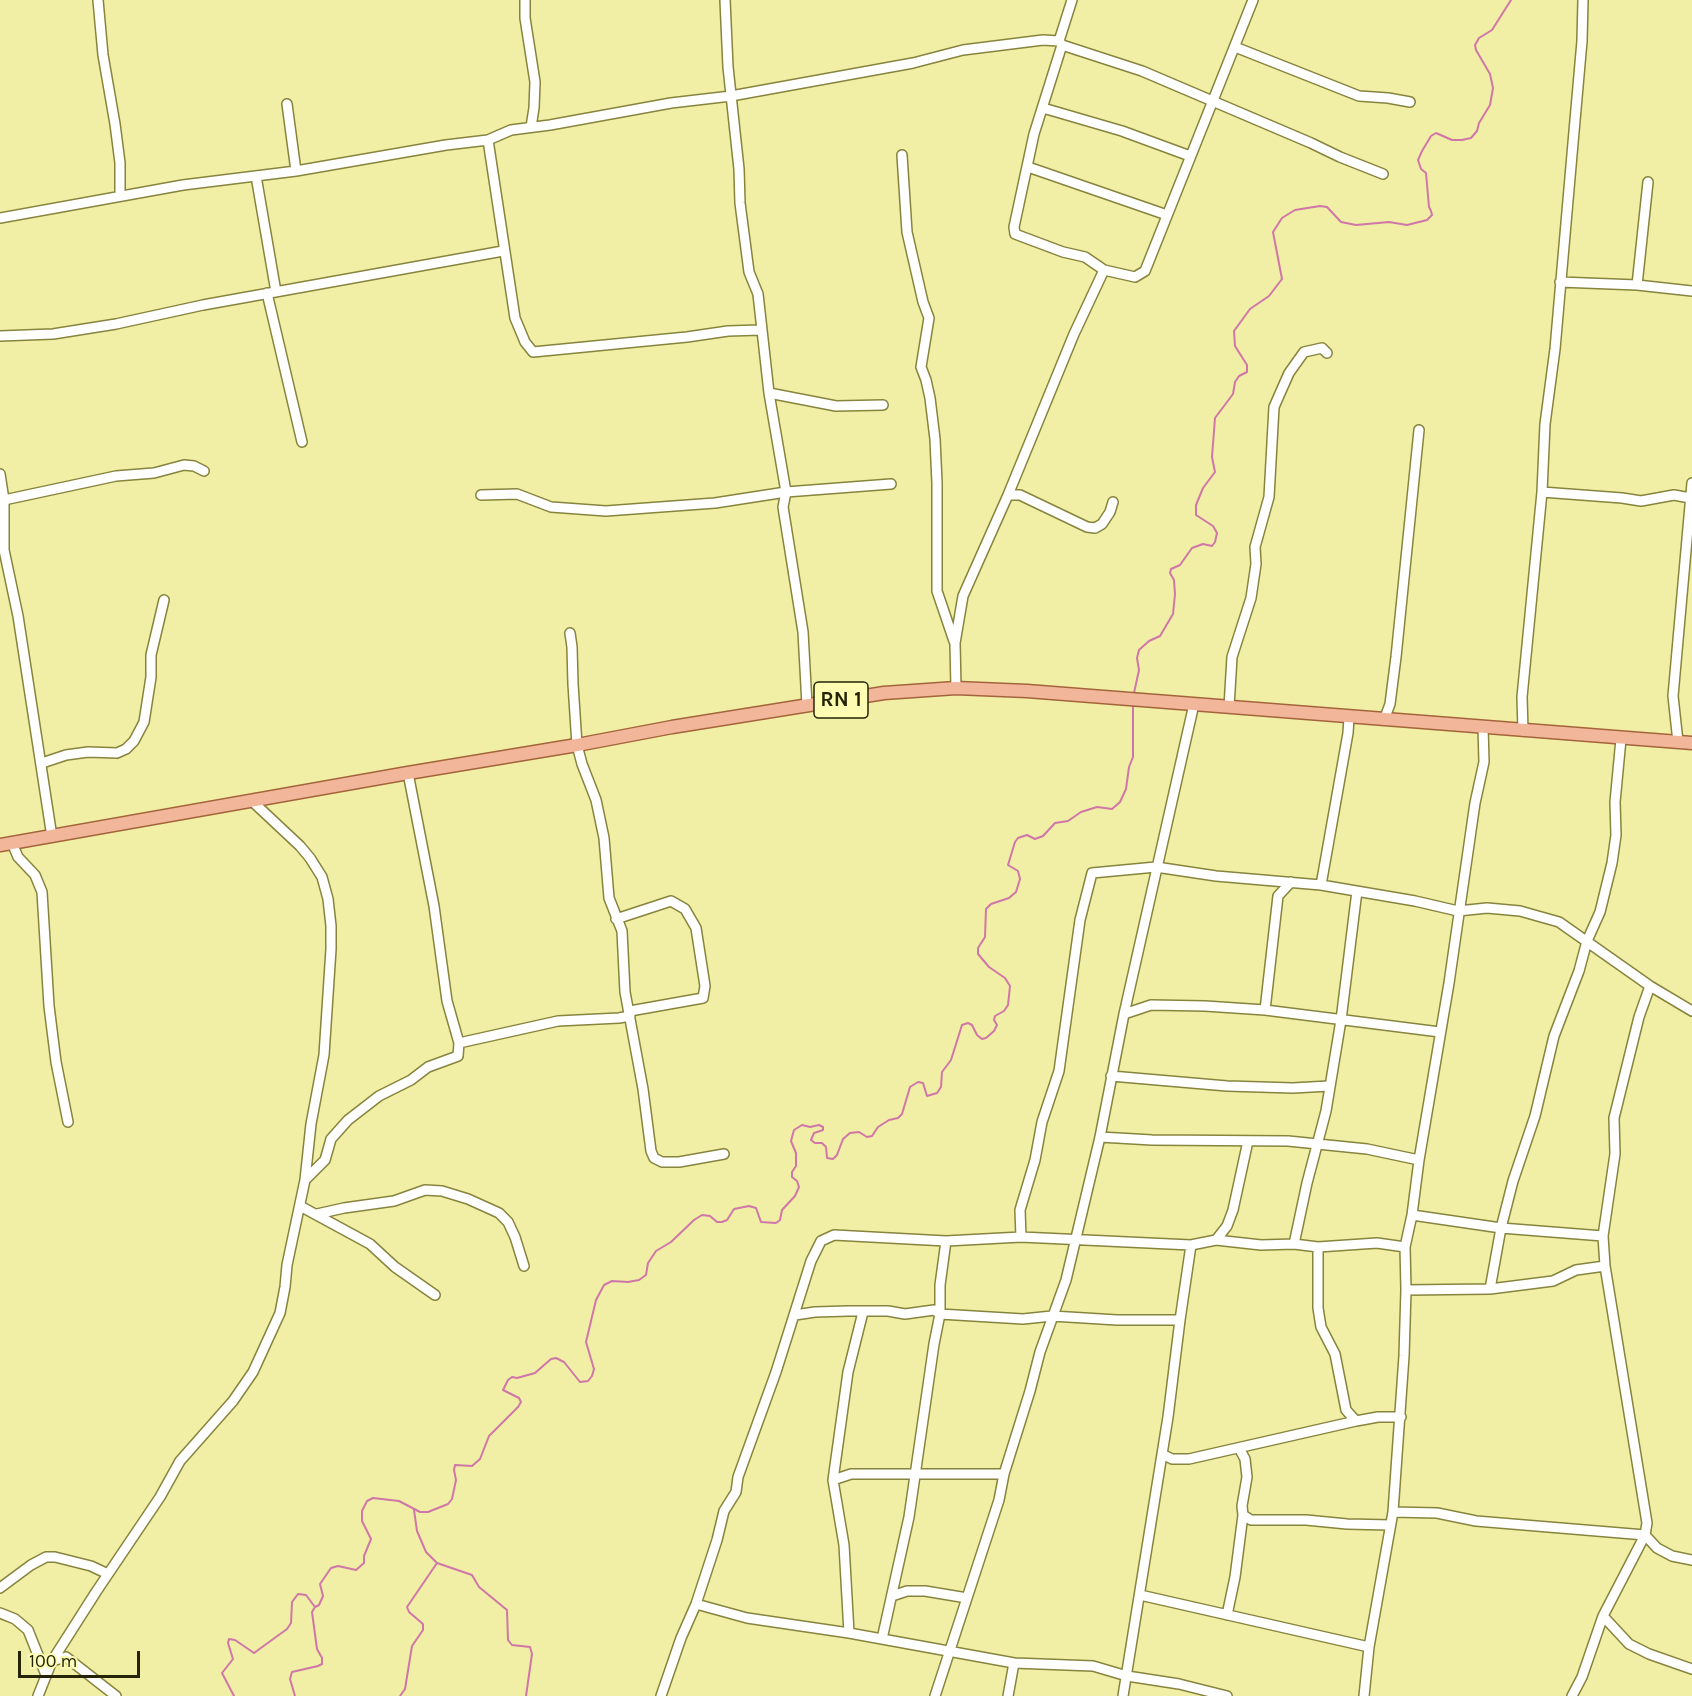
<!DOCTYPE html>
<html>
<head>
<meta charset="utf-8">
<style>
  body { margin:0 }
  #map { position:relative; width:1692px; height:1696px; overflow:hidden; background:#f1eea5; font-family:Karla,sans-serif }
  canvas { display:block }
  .scale { position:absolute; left:18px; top:1651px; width:122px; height:27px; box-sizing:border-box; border:3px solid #252406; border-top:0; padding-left:8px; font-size:18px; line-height:21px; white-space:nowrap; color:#252406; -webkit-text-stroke:4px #fefcb2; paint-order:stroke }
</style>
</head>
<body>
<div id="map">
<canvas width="1692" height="1696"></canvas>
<div class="scale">100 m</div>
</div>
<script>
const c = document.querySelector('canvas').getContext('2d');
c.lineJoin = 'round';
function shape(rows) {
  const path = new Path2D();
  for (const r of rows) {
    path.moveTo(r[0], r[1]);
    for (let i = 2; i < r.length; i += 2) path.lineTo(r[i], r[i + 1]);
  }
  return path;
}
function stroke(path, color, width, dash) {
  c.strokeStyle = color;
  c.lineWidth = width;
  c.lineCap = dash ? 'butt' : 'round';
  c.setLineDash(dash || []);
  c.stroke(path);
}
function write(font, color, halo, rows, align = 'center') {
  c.font = font + ' Karla,sans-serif';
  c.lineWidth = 4.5;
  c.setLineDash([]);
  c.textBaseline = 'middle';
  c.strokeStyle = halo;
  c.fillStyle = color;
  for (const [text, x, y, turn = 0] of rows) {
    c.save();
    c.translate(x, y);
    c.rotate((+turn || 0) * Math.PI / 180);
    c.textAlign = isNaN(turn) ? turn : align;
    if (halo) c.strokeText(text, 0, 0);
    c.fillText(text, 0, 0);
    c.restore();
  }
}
stroke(shape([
  [1134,693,1139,670,1137,658,1139,650,1149,641,1160,636,1173,614,1175,594,1174,580,1170,573,1171,569,1180,565,1192,548,1203,544,1212,546,1215,542,1217,533,1213,526,1196,515,1196,505,1203,488,1215,472,1212,457,1215,418,1233,394,1235,382,1239,376,1247,372,1247,365,1235,346,1234,331,1250,309,1269,296,1282,279,1273,232,1282,218,1295,210,1320,206,1327,207,1341,222,1356,225,1389,222,1407,225,1427,220,1432,215,1431,211,1429,207,1426,173,1421,169,1418,160,1422,151,1431,136,1436,133,1452,140,1462,140,1471,138,1477,131,1479,123,1490,105,1493,88,1490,74,1476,50,1475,45,1479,38,1492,30,1511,0],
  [414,1510,417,1531,426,1552,437,1563,472,1575,479,1587,507,1610,508,1640,512,1645,530,1647,532,1654,526,1696],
  [234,1696,222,1673,233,1659,228,1643,229,1639,235,1640,254,1653,287,1629,291,1623,292,1602,298,1594,306,1595,315,1607],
  [295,1696,290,1679,292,1672,318,1666,322,1664,322,1658,317,1649,312,1612,315,1607,319,1605,323,1596,320,1584,331,1568,338,1566,356,1570,364,1563,364,1556,371,1539,362,1521,362,1511,367,1501,373,1498,399,1501,420,1512,428,1512,448,1504,452,1499,456,1480,454,1470,455,1465,472,1466,480,1459,489,1436,518,1407,521,1402,519,1398,503,1390,508,1380,512,1377,517,1378,535,1373,551,1359,556,1358,564,1362,580,1382,588,1381,592,1376,594,1369,586,1342,596,1300,604,1285,612,1281,628,1282,639,1280,646,1275,648,1263,656,1251,671,1242,694,1220,702,1215,710,1216,717,1222,722,1222,727,1220,734,1209,749,1206,756,1208,761,1222,776,1223,780,1220,782,1210,795,1196,799,1187,797,1181,792,1177,792,1172,796,1166,796,1153,791,1141,794,1130,802,1125,810,1127,819,1125,823,1127,823,1130,814,1133,811,1140,815,1143,822,1143,826,1147,827,1158,833,1159,837,1155,843,1139,850,1133,859,1132,867,1137,872,1136,878,1127,889,1120,898,1118,902,1114,910,1087,918,1082,923,1083,927,1096,937,1093,941,1087,942,1072,951,1060,962,1025,968,1023,972,1025,977,1035,982,1039,986,1038,994,1031,997,1025,994,1020,995,1016,1004,1011,1008,1005,1010,986,1005,978,989,967,978,954,978,948,985,937,986,909,991,904,1009,898,1016,892,1020,879,1018,871,1008,865,1015,842,1018,838,1027,835,1035,839,1043,836,1055,823,1068,821,1081,812,1097,807,1112,809,1120,802,1126,789,1129,767,1133,757,1133,705],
  [400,1696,405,1689,412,1646,423,1630,423,1624,409,1612,407,1607,437,1563]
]), '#cf77a8', 2);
const minor = shape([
  [98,0,103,55,115,124,120,163,120,196],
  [525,0,525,18,535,82,534,108,531,127],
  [725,0,728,67,739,169,740,203,749,272,758,294,769,393,786,492,783,507,803,632,807,705],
  [1059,41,1072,0],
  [1062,45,1034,134,1014,227,1015,234,1063,252,1085,257,1104,270],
  [1235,47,1359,96,1388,98,1410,102],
  [287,104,296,171],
  [1043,108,1122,131,1190,156],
  [488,140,515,318,525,342,533,352,687,337,728,331,761,330],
  [902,155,907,232,923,302,929,318,921,367,926,380,930,398,935,439,937,483,937,591,954,641],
  [1028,167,1167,215],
  [256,176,276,292],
  [0,218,183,185,296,171,446,145,488,140,511,130,550,125,671,103,731,96,913,63,963,50,1043,40,1059,41,1062,45,1142,71,1311,143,1340,157,1383,174],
  [1560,282,1637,285,1692,291],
  [1637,285,1648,182],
  [267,293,302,442],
  [0,336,53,334,116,324,203,305,503,251],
  [769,393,836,406,883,405],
  [0,474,4,500,4,550,18,616,52,837],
  [1542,492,1622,498,1641,501,1674,495,1690,498],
  [481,495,517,494,551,507,606,511,715,503,786,492,891,484],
  [1008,495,1020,495,1087,527,1095,528,1102,524,1110,512,1113,502],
  [4,500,116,476,154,473,184,465,194,466,204,471],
  [570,633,572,647,573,684,577,745,582,764,596,800,604,838,609,898,622,931,625,992,643,1089,651,1151,654,1158,662,1162,679,1162,724,1154],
  [956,688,955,643,963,596,1008,495,1074,334,1104,270,1135,277,1145,271,1253,0],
  [1229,707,1232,657,1251,598,1256,564,1255,547,1269,497,1274,407,1289,373,1304,352,1322,348,1327,353],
  [1384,720,1390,704,1396,657,1419,430],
  [1523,731,1522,697,1542,492,1545,424,1555,349,1573,143,1582,41,1583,0],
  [1678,742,1673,696,1692,483],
  [42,763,66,755,88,752,117,753,126,749,134,741,144,722,151,677,151,655,164,600],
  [12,843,18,857,35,875,42,892,49,1006,56,1062,68,1122],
  [1321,885,1348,733,1349,718],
  [616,919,671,901,685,909,696,928,705,986,703,998,630,1011],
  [1265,1010,1278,896,1291,882],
  [1124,1014,1151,1005,1205,1006,1265,1010,1440,1032],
  [459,1043,558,1021,619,1018,630,1016],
  [1111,1076,1227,1086,1293,1088,1329,1086],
  [1100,1137,1152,1140,1288,1141,1367,1149,1419,1160],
  [305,1180,325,1160,331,1139,348,1120,379,1096,411,1080,428,1067,458,1056,459,1043,447,1001,434,906,408,773],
  [300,1206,370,1244,395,1267,435,1295],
  [317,1214,344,1208,394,1201,425,1190,442,1191,468,1199,499,1213,508,1222,515,1237,524,1266],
  [1412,1215,1501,1228,1603,1236],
  [1021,1237,1020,1210,1035,1160,1042,1122,1059,1071,1080,920,1092,873,1156,867,1216,876,1321,885,1415,901,1458,911,1487,908,1520,911,1559,922,1650,986,1692,1011],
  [1216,1240,1227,1226,1233,1210,1248,1141],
  [1294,1244,1307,1183,1326,1111,1341,1020,1357,891],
  [1318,1247,1318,1308,1321,1327,1335,1354,1346,1410,1356,1421],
  [1490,1289,1501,1228,1513,1181,1535,1116,1554,1036,1579,971,1587,941,1600,912,1612,863,1616,835,1615,802,1621,739],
  [1406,1290,1490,1289,1553,1281,1576,1270,1605,1266],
  [795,1315,815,1312,848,1311,888,1311,905,1314,934,1310,940,1314,1023,1319,1052,1316,1117,1320,1180,1320],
  [1239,1448,1245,1459,1247,1477,1242,1506,1243,1515,1251,1520,1306,1520,1347,1524,1390,1525],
  [1162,1454,1172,1459,1189,1459,1356,1421,1378,1417,1401,1417],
  [833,1480,851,1474,1004,1474],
  [1393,1512,1437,1513,1476,1521,1645,1535,1657,1548,1672,1556,1692,1560],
  [0,1588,31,1565,46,1557,55,1557,91,1566,108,1574],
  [1140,1595,1369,1647],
  [892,1596,907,1591,925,1591,967,1598],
  [696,1604,747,1618,849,1633,1014,1663,1093,1666,1127,1676,1179,1684,1227,1696],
  [0,1613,15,1619,28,1630,46,1675],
  [1227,1615,1235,1577,1243,1515],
  [1603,1616,1629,1644,1649,1654,1692,1669],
  [849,1633,844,1545,833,1480,848,1372,863,1312],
  [882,1639,909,1517,934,1344,940,1314,940,1285,946,1241],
  [52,1661,66,1657,116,1696],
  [38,1696,52,1661,96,1592,160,1497,180,1461,233,1401,253,1372,280,1313,285,1287,287,1265,305,1180,311,1124,324,1055,331,949,331,926,328,899,322,877,310,858,300,846,252,801],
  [661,1696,681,1638,696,1604,717,1540,724,1511,736,1492,738,1477,776,1372,811,1261,821,1241,834,1235,946,1241,1021,1237,1191,1245,1216,1240,1261,1245,1294,1244,1318,1247,1377,1243,1405,1247],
  [935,1696,999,1500,1004,1474,1030,1391,1040,1352,1066,1280,1100,1137,1124,1014,1194,704],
  [1008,1696,1014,1663],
  [1123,1696,1168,1417,1180,1320,1191,1245],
  [1364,1696,1369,1647,1393,1512,1404,1356,1406,1290,1405,1247,1412,1215,1419,1160,1449,983,1475,803,1484,762,1483,727],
  [1572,1696,1582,1677,1603,1616,1645,1535,1647,1523,1605,1266,1603,1236,1615,1154,1614,1118,1639,1017,1650,986]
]);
const major = shape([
  [0,845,408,773,577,745,672,727,884,693,956,688,1027,691,1692,743]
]);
stroke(minor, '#87843d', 12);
stroke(major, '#a4643b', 15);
stroke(minor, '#fff', 9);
stroke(major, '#f2b79a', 12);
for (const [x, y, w] of [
  [841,700,54]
]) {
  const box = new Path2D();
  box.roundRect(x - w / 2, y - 18, w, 36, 4.5);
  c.fillStyle = '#fefcb2';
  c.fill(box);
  stroke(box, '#252406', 1.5);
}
write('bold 21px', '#252406', null, [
  ["RN 1",841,700]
]);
</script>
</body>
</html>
